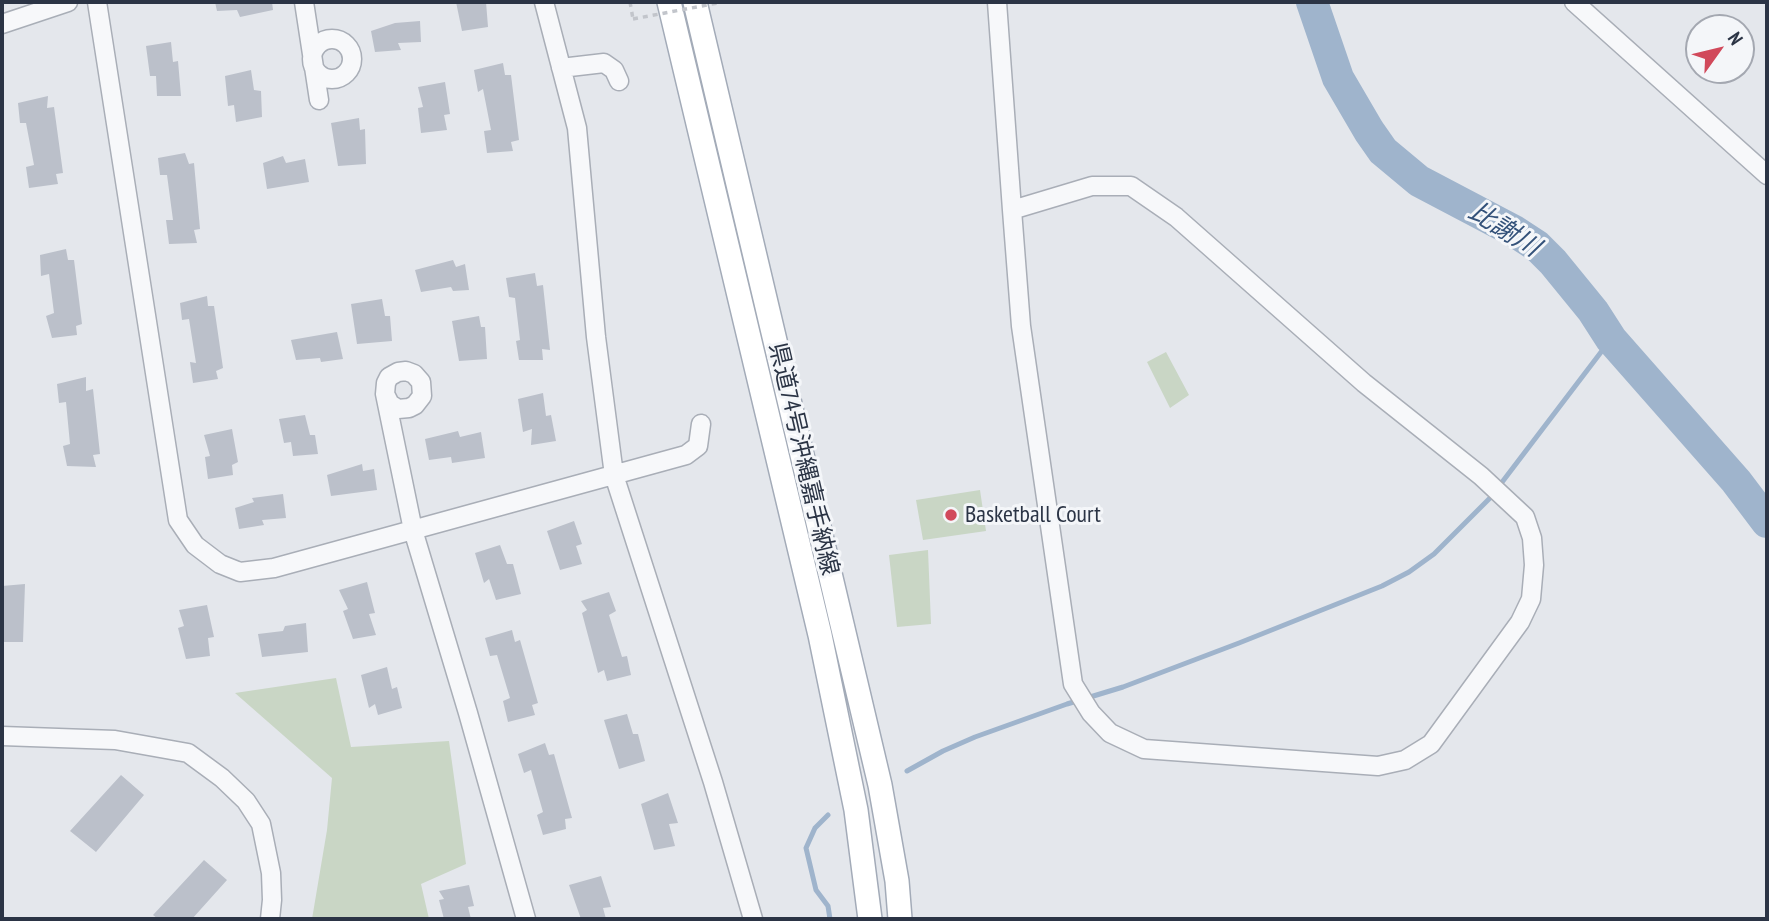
<!DOCTYPE html>
<html>
<head>
<meta charset="utf-8">
<style>
  body { margin:0 }
  #map { position:relative; width:1769px; height:921px; overflow:hidden; background:#e4e7ec; font-family:"PT Sans Narrow",sans-serif }
  canvas { display:block }
  .frame { position:absolute; inset:0; border:4px solid #2b3445; pointer-events:none }
  .north { position:absolute; left:1685px; top:14px; width:70px; height:70px; box-sizing:border-box; background:#f4f6f9; border:2px solid #a4a8b1; border-radius:50%; rotate:56deg; font-size:19px; font-weight:700; line-height:28px; text-align:center; color:#2b3445 }
  .north::after { content:''; display:block; margin:auto; width:24px; height:32px; background:#d1495b; clip-path:polygon(50% 0,100% 100%,50% 72%,0 100%) }
</style>
</head>
<body>
<div id="map">
<canvas width="1769" height="921"></canvas>
<div class="frame"></div>
<div class="north">N</div>
</div>
<script>
const c = document.querySelector('canvas').getContext('2d');
c.lineJoin = 'round';
function fill(path, color) {
  c.fillStyle = color;
  c.fill(path, 'evenodd');
}
function shape(rows) {
  const path = new Path2D();
  for (const r of rows) {
    if (r.length === 3) {
      path.moveTo(r[0] + r[2], r[1]);
      path.arc(r[0], r[1], r[2], 0, 2 * Math.PI);
      continue;
    }
    path.moveTo(r[0], r[1]);
    for (let i = 2; i < r.length; i += 2) path.lineTo(r[i], r[i + 1]);
  }
  return path;
}
function stroke(path, color, width, dash) {
  c.strokeStyle = color;
  c.lineWidth = width;
  c.lineCap = dash ? 'butt' : 'round';
  c.setLineDash(dash || []);
  c.stroke(path);
}
function write(font, color, halo, rows, align = 'center') {
  c.font = font + ' "PT Sans Narrow","Noto Sans JP",sans-serif';
  c.lineWidth = 6;
  c.setLineDash([]);
  c.textBaseline = 'middle';
  c.strokeStyle = halo;
  c.fillStyle = color;
  for (const [text, x, y, turn = 0] of rows) {
    c.save();
    c.translate(x, y);
    c.rotate((+turn || 0) * Math.PI / 180);
    c.textAlign = isNaN(turn) ? turn : align;
    if (halo) c.strokeText(text, 0, 0);
    c.fillText(text, 0, 0);
    c.restore();
  }
}
fill(shape([
  [1166,352,1189,395,1170,408,1147,362],
  [980,490,986,531,923,540,916,500],
  [928,550,931,624,897,627,889,555],
  [336,678,351,747,449,741,466,864,421,884,429,919,312,919,327,830,332,778,235,693]
]), '#c9d6c5');
stroke(shape([
  [907,771,943,751,975,737,1067,704,1123,687,1239,643,1382,586,1409,572,1434,554,1490,498,1611,339],
  [828,815,815,828,806,848,816,890,828,906,830,919]
]), '#9fb4cc', 5);
stroke(shape([
  [1312,2,1338,78,1369,131,1383,151,1419,181,1514,231,1537,246,1553,262,1593,311,1611,339,1736,481,1767,522]
]), '#9fb4cc', 32);
fill(shape([
  [215,2,272,2,273,10,240,17,237,10,217,11],
  [456,2,486,2,488,27,462,31],
  [420,21,421,42,398,43,401,50,375,52,371,31,395,23],
  [171,42,173,62,178,61,181,96,157,96,156,76,150,76,146,46],
  [503,63,505,75,511,75,519,140,511,142,513,151,487,153,484,131,491,130,483,89,478,92,474,70],
  [251,70,254,90,261,91,262,117,236,122,234,105,228,106,225,76],
  [445,82,450,114,444,115,447,130,421,133,418,108,423,107,418,87],
  [48,96,47,108,54,107,63,173,56,174,58,184,29,188,26,167,34,165,26,123,20,123,18,103],
  [359,118,360,130,365,129,366,164,338,166,331,123],
  [185,153,189,164,194,163,200,229,194,230,197,243,169,244,166,220,173,220,167,175,160,175,158,158],
  [283,156,286,163,305,159,309,182,267,189,263,163],
  [66,249,68,260,74,260,82,324,76,326,77,335,52,338,46,316,54,313,49,274,41,276,40,255],
  [453,260,456,267,465,264,469,290,453,291,451,287,421,292,415,270],
  [535,273,537,286,543,285,550,350,542,349,543,360,519,360,516,341,520,340,515,298,509,297,506,278],
  [207,296,208,306,214,306,223,368,216,371,218,379,193,383,190,362,196,363,189,319,182,320,180,303],
  [382,299,385,316,390,316,392,341,357,344,351,304],
  [479,316,481,327,485,327,487,359,459,361,452,321],
  [337,332,343,359,321,362,320,358,296,360,291,340],
  [86,377,86,391,93,389,100,454,93,455,96,467,67,466,63,446,70,444,66,402,59,403,57,384],
  [543,393,546,416,551,415,556,441,531,445,532,429,523,432,518,399],
  [305,415,310,435,315,435,318,454,293,456,291,442,284,443,279,419],
  [232,429,238,462,232,465,233,475,208,479,205,457,210,456,204,435],
  [458,431,460,437,481,432,485,458,452,463,451,457,429,460,425,439],
  [362,464,363,471,374,469,377,490,331,496,327,475],
  [283,494,286,518,262,520,264,525,239,529,235,508,254,502,252,498],
  [574,521,582,544,576,546,582,564,560,570,547,531],
  [500,545,507,564,513,564,521,594,496,600,489,579,484,583,475,553],
  [367,582,375,613,369,614,376,635,353,639,343,611,348,609,339,590],
  [25,584,23,642,2,642,2,586],
  [609,592,616,611,609,615,622,657,627,656,631,675,607,681,604,670,598,673,582,613,587,610,581,601],
  [207,605,214,637,208,638,210,656,186,659,178,628,184,626,179,610],
  [306,623,308,652,262,657,258,634,283,631,285,626],
  [512,630,515,642,520,640,538,703,532,705,535,715,508,722,503,701,510,698,497,655,490,656,485,638],
  [387,667,392,689,397,687,402,708,378,715,375,704,369,708,361,675],
  [627,714,633,734,638,734,645,761,619,769,604,720],
  [545,743,549,755,554,754,572,818,565,819,566,829,543,835,537,815,543,812,531,770,524,773,518,754],
  [121,775,144,795,96,852,70,831],
  [668,793,678,823,669,824,675,846,654,850,641,804],
  [204,860,227,880,192,919,158,919,153,915],
  [601,876,611,907,603,908,606,919,581,919,569,885],
  [469,885,474,906,468,907,471,919,444,919,439,900,444,899,439,891]
]), '#bbc0ca');
const minor = shape([
  [97,2,178,520,195,545,220,564,240,572,274,568,686,455,698,446,701,424],
  [304,2,319,100],
  [544,2,577,128,596,337,614,475,713,782,753,919],
  [997,2,1012,210,1021,326,1073,684,1091,713,1110,733,1144,749,1378,766,1405,760,1431,744,1520,622,1531,599,1534,565,1532,538,1525,517,1481,476,1364,383,1176,217,1131,186,1092,186,1012,210],
  [1574,2,1767,175],
  [2,24,68,2],
  [332,59,20],
  [561,68,604,63,614,70,619,81],
  [385,394,390,404,398,409,409,408,415,405,422,396,421,382,414,374,406,371,398,372,389,377,386,383,385,394,413,530,468,713,526,919],
  [2,736,115,740,188,753,222,778,246,801,261,824,271,873,272,900,270,919]
]);
const major = shape([
  [669,2,820,635,856,810,870,919],
  [695,2,880,785,897,881,900,919]
]);
stroke(minor, '#a9aeb7', 21);
stroke(major, '#a3abb8', 26);
stroke(shape([
  [630,2,633,19]
]), '#c2c5cb', 3.5, [5, 5]);
stroke(minor, '#f7f8fa', 18);
stroke(major, '#fff', 23);
stroke(shape([
  [633,19,723,2]
]), '#c2c5cb', 3.5, [5, 5]);
for (const [x, y, r, color] of [
  [951,515,7,"#d1495b"]
]) {
  const dot = new Path2D();
  dot.arc(x, y, r, 0, 2 * Math.PI);
  c.fillStyle = color;
  c.fill(dot);
  stroke(dot, '#f4f6f9', 2.5);
}
write('24px', '#2b3445', '#f4f6f9', [
  ["県道74号沖縄嘉手納線",803,459,77]
]);
write('24px', '#2b3445', '#f4f6f9', [
  ["Basketball Court",965,515]
], 'left');
write('italic 26px', '#34527a', '#f4f6f9', [
  ["比謝川",1504,230,32]
]);
</script>
</body>
</html>
